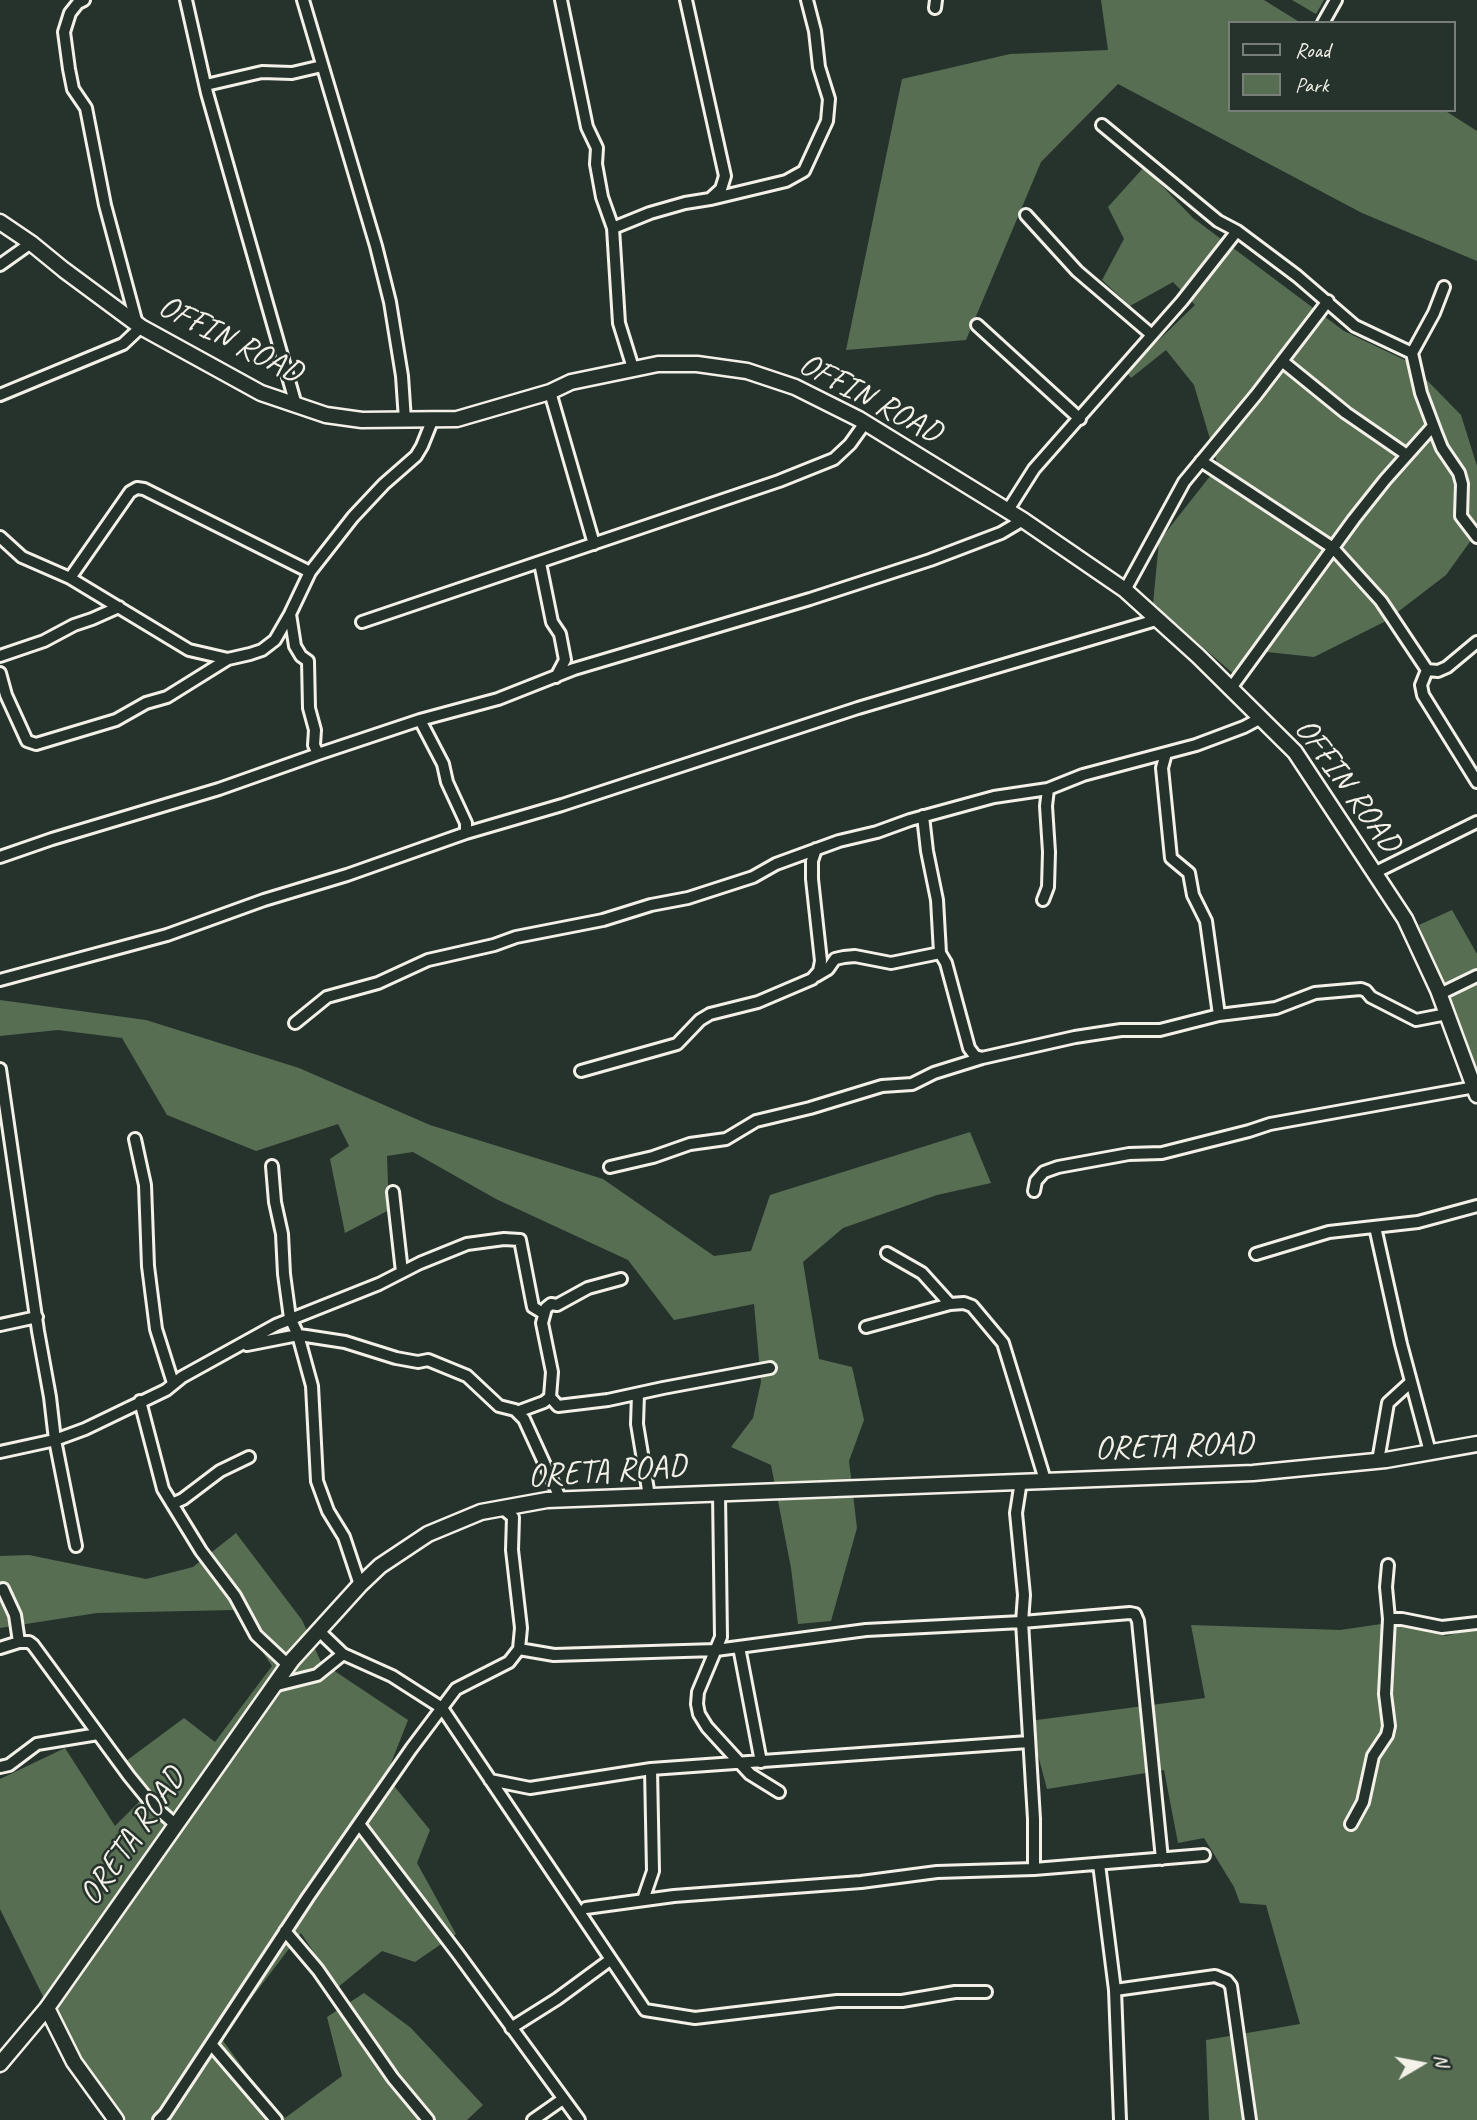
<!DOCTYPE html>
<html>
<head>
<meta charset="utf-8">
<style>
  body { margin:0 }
  #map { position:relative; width:1477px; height:2120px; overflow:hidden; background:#26332d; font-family:Caveat,sans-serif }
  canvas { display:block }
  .legend { position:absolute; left:1228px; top:21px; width:228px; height:91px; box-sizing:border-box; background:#26332d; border:2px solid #787f78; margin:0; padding:9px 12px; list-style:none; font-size:21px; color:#f4f1e8 }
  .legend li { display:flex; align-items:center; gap:14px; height:35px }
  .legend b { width:35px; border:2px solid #787f78 }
  .north { position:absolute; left:1386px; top:2029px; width:70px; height:70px; -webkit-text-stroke:5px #26332d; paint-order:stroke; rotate:80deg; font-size:19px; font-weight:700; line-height:28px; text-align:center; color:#f4f1e8 }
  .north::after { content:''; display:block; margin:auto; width:24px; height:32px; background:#f4f1e8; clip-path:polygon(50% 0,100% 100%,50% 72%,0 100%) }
</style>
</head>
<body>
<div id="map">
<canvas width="1477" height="2120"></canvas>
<ul class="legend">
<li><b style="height:9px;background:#26332d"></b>Road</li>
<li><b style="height:19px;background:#576e53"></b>Park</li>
</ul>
<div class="north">N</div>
</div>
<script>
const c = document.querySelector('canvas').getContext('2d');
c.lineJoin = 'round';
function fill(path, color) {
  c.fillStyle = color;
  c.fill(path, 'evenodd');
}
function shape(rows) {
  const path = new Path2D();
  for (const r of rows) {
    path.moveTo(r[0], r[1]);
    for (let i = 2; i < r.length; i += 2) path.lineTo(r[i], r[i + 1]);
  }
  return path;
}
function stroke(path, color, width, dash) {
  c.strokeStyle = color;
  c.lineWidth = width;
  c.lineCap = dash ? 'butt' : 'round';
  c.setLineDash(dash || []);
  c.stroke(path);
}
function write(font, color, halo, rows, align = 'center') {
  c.font = font + ' Caveat,sans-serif';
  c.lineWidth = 5;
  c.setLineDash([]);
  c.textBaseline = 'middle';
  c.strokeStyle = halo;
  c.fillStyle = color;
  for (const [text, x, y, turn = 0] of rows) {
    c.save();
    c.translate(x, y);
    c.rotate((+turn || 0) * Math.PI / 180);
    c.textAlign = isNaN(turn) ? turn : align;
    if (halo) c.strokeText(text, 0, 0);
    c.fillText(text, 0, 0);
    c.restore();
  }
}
fill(shape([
  [1101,0,1264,0,1301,23,1230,23,1230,110,1444,110,1477,131,1477,261,1362,213,1118,84,1041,162,966,340,846,350,902,79,1010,54,1108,50],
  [1292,0,1324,0,1316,14],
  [1144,167,1193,218,1344,331,1409,362,1461,415,1477,466,1477,532,1446,575,1386,621,1314,657,1267,652,1244,683,1153,604,1159,541,1218,466,1194,385,1166,350,1131,378,1128,374,1137,361,1195,305,1173,282,1130,306,1102,280,1124,239,1108,207],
  [1452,910,1477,954,1477,1076,1419,925],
  [0,1000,146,1020,299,1068,430,1125,603,1179,714,1256,751,1251,770,1195,970,1132,991,1183,937,1195,843,1228,803,1262,819,1359,852,1367,864,1420,849,1461,857,1528,831,1621,798,1624,791,1568,771,1465,731,1447,753,1418,761,1382,754,1304,674,1320,628,1260,496,1199,413,1152,387,1156,389,1210,345,1233,330,1159,349,1146,338,1124,256,1151,167,1115,122,1038,58,1030,0,1036],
  [236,1533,302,1620,321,1662,408,1720,386,1776,430,1830,417,1863,456,1934,415,1962,382,1951,337,1988,301,1933,221,2038,248,2075,285,2118,342,2076,327,2017,364,1993,411,2028,483,2105,467,2120,126,2120,65,2041,0,1909,0,1779,65,1748,115,1826,150,1791,126,1761,184,1718,215,1742,272,1666,234,1610,97,1613,0,1628,0,1556,29,1555,146,1579,193,1567],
  [1395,1622,1446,1636,1477,1628,1477,2120,1209,2120,1206,2040,1300,2024,1266,1905,1240,1903,1234,1887,1204,1838,1178,1843,1164,1770,1047,1789,1029,1721,1205,1698,1191,1625,1340,1630]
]), '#576e53');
const minor = shape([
  [84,0,78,3,70,13,64,32,69,69,73,89,86,108,105,205,137,324],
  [186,0,207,93,296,405],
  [303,0,376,246,390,302,402,376,405,420],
  [561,0,587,127,597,148,596,164,602,197,613,228,619,323,633,368],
  [935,8,936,0],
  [1323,23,1336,0],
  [206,85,262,72,292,73,322,66],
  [1102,125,1218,221,1237,231,1297,276,1355,326,1412,353],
  [711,199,786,181,804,171,827,121,829,99,819,67,815,31,807,0],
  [1026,215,1077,271,1152,335],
  [613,228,650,213,685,203,710,199,721,189,725,176,686,0],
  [0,265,31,243],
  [1444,287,1434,313,1412,353,1421,393,1436,433,1442,448,1459,473,1462,484,1461,516,1477,537],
  [977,325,1080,419],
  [1282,361,1346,413,1407,455],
  [550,392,594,544],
  [0,395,123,344,141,327],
  [1201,461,1333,548,1381,601,1427,670,1438,671,1447,667,1477,642],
  [1008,510,1034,469,1182,301,1237,231],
  [0,537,22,557,70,578,189,650,228,659,250,654,262,650,275,640,290,614,310,572,353,517,384,484,416,456,422,446,432,421],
  [540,563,552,622,560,634,565,660,556,677],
  [70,578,130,492,137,488,144,489,310,572],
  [1125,590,1184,482,1256,395,1328,301],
  [362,622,779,481,834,459,850,444,865,423],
  [0,656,44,641,74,625,92,619,119,607],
  [1427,670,1421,685,1423,695,1477,782],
  [0,673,6,695,27,741,36,744,116,720,146,703,167,697,228,659],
  [1231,688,1354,519,1385,480,1433,426],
  [420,720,498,699,574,669,810,599,930,560,1001,533,1023,520],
  [1166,753,1162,768,1171,858,1189,873,1193,895,1206,921,1219,1015],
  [318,754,420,720,443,764,447,782,466,823,466,833],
  [923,816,927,851,937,900,940,953,946,963,969,1048,975,1056,982,1058],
  [0,857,52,839,219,789,318,754,314,745,315,730,309,708,308,661,301,656,295,646,290,614],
  [1376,872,1477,822],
  [1043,900,1048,887,1049,852,1046,806,1048,789],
  [816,976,828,969,835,959,844,957,855,956,891,963,940,953],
  [0,980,167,935,264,900,347,875,466,833,562,805,858,708,1156,620],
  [1440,994,1477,976],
  [295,1023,327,997,378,983,428,960,494,945,516,937,603,920,651,905,688,898,753,877,776,864,839,841,877,832,910,820,994,797,1048,789,1083,775,1196,745,1244,727,1261,718],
  [0,1069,38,1331,50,1397,55,1440,76,1546],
  [581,1071,677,1044,700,1020,710,1014,758,1002,812,979,819,971,821,961,812,879,812,861,816,849],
  [135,1139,145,1185,148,1266,156,1329,173,1383],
  [272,1166,275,1202,282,1234,284,1274,290,1318,298,1335,312,1386,317,1481,328,1511,344,1537,360,1585],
  [610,1167,653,1157,690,1144,726,1139,756,1121,810,1108,882,1086,912,1084,934,1073,982,1058,1075,1037,1121,1030,1160,1030,1219,1015,1276,1008,1315,993,1361,989,1366,991,1371,997,1416,1020,1447,1014],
  [1034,1191,1036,1181,1044,1172,1058,1167,1129,1154,1162,1153,1249,1131,1270,1124,1475,1087],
  [393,1192,402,1272],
  [1375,1227,1401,1344,1430,1452],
  [887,1253,922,1273,950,1304],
  [1256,1254,1329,1232,1418,1222,1477,1206],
  [0,1325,37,1317],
  [866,1327,950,1304,964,1303,972,1306,1003,1343,1045,1480],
  [247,1345,298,1335,306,1336,345,1342,396,1358,418,1362,428,1360,467,1376,499,1406,515,1410,524,1419,561,1500],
  [638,1394,637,1424,649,1496],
  [550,1397,558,1406,608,1400,663,1388,770,1368],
  [140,1401,163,1489,201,1551,235,1596,256,1635,288,1665],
  [517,1412,544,1402,550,1397,552,1372,542,1323,546,1308,551,1304,557,1305,588,1288,621,1279],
  [0,1452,55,1440,85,1429,166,1390,182,1377,276,1325,379,1284,420,1263,467,1244,504,1239,520,1240,533,1307,543,1313],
  [1378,1461,1388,1403,1411,1382],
  [1021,1481,1016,1513,1024,1595,1022,1622,1034,1819,1034,1869],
  [719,1494,721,1637,698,1692,697,1704,699,1714,707,1727,750,1774,779,1792],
  [172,1504,183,1499,220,1471,249,1457],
  [3,1589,15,1615,19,1642],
  [1389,1619,1402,1619,1442,1627,1477,1623],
  [318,1630,343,1654,392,1676,442,1708,645,2010,695,2018,837,2001,902,2001,955,1992,986,1992],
  [739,1647,761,1762],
  [0,1648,19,1642,29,1642,33,1645,129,1776,151,1803,176,1825],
  [519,1649,554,1655,716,1650,866,1630,1022,1622,1130,1613,1135,1614,1138,1621,1162,1859],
  [273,1686,317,1675,343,1654],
  [0,1767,9,1765,37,1744,98,1734],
  [490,1780,530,1788,651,1769,1028,1742],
  [359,1824,458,1954,579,2120],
  [1351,1824,1363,1802,1373,1756,1387,1735,1389,1726,1385,1694,1389,1619,1386,1587,1388,1565],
  [1099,1864,1115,1990,1120,2120],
  [643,1900,653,1871,651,1769],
  [586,1908,674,1896,861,1882,937,1872,1034,1869,1204,1855],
  [285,1931,318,1970,393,2078,428,2120],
  [1115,1990,1215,1976,1227,1981,1231,1986,1250,2120],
  [511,2028,557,1999,610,1960],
  [211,2044,276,2120],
  [159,2120,165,2114,308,1897,411,1749,456,1689,509,1662,519,1649,521,1628,512,1550,513,1517,502,1508],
  [533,2120,563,2099]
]);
const tertiary = shape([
  [0,222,31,243,64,270,141,327,261,393,326,415,362,420,457,419,550,392,571,382,658,364,697,364,747,371,795,387,859,419,1023,520,1125,590,1198,656,1295,752,1405,919,1438,990,1477,1095],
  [47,2008,74,2062,116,2120],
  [0,2064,47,2008,292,1660,360,1585,380,1566,428,1534,481,1512,547,1500,1253,1473,1386,1460,1477,1444]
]);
stroke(minor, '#f4f1e8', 16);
stroke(tertiary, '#f4f1e8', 19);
stroke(minor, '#26332d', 10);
stroke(tertiary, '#26332d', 14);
write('33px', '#f4f1e8', '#26332d', [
  ["OFFIN ROAD",230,340,27],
  ["OFFIN ROAD",870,399,28],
  ["OFFIN ROAD",1347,786,54],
  ["ORETA ROAD",1174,1447,-2],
  ["ORETA ROAD",607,1472,-4],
  ["ORETA ROAD",133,1837,-55]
]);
</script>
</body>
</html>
